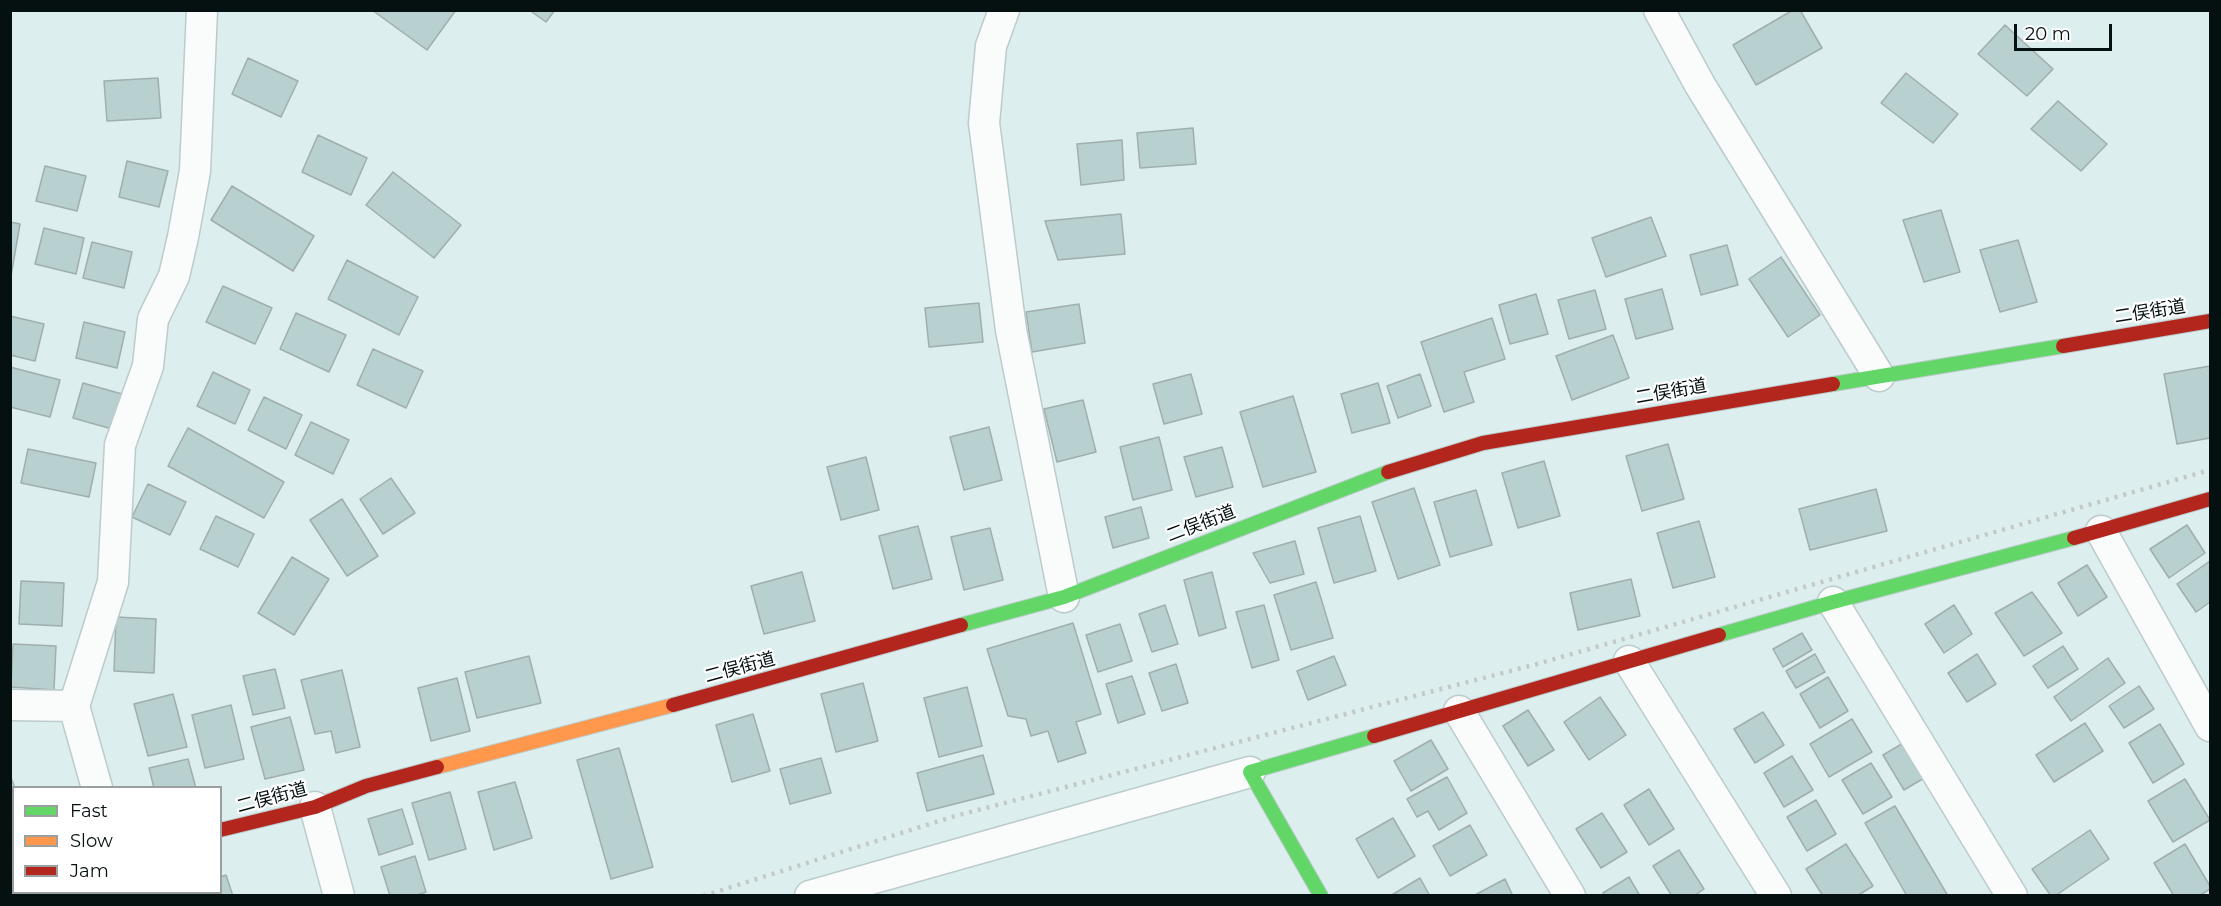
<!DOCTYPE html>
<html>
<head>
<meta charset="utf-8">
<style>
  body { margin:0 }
  #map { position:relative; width:2221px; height:906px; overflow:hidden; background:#dceeee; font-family:Montserrat,sans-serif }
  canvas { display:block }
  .frame { position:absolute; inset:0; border:12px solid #051010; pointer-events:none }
  .legend { position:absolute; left:12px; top:786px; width:210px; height:108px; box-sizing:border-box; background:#fff; border:2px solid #9b9f9f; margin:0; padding:8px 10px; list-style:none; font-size:18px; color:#051010 }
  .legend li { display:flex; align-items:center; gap:12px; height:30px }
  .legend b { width:30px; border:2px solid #9b9f9f }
  .scale { position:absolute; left:2014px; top:24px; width:98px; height:27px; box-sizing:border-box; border:3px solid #051010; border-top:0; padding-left:8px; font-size:18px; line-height:21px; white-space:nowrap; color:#051010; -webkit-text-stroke:4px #fff; paint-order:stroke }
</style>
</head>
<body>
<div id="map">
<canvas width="2221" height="906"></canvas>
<div class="frame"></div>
<ul class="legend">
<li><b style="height:8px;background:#63d668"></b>Fast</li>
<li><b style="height:8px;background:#ff974d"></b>Slow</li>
<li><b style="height:8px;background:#b3261e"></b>Jam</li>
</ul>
<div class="scale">20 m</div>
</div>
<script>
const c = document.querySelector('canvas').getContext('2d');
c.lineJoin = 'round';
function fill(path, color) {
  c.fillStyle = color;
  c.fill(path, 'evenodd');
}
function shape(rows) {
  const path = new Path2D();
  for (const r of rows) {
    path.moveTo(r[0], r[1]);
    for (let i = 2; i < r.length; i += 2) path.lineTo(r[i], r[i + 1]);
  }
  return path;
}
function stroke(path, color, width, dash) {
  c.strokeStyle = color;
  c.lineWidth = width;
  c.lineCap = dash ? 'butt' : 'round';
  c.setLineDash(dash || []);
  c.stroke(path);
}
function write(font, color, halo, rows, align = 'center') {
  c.font = font + ' Montserrat,"Noto Sans JP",sans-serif';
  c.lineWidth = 4.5;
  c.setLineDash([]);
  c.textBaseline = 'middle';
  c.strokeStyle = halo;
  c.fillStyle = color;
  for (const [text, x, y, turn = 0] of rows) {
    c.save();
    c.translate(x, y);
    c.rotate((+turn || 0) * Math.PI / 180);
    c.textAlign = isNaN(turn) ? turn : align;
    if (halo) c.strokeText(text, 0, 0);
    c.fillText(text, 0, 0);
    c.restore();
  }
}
const building = shape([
  [372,10,456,10,427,50,372,10],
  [529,10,555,10,546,22,529,10],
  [1793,10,1800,10,1822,48,1756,85,1733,45,1793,10],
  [2005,25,2053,69,2027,96,1978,54,2005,25],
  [248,58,298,81,281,117,232,94,248,58],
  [1906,73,1958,114,1933,143,1881,103,1906,73],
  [158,78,161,118,107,121,104,81,158,78],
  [2058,101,2107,144,2081,171,2031,129,2058,101],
  [1193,128,1196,164,1140,168,1137,133,1193,128],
  [318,135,367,158,351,195,302,172,318,135],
  [1122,140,1124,180,1081,185,1077,144,1122,140],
  [127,161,168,171,159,207,119,197,127,161],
  [45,166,86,176,77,211,36,201,45,166],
  [393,172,461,225,434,258,366,205,393,172],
  [232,186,314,236,293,271,211,220,232,186],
  [1941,210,1960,272,1924,282,1903,220,1941,210],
  [1121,214,1125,254,1058,260,1045,221,1121,214],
  [1651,217,1666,256,1606,277,1592,238,1651,217],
  [10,222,20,224,11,276,10,276,10,222],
  [44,228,84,238,76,274,35,264,44,228],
  [2018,240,2037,302,2000,312,1980,250,2018,240],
  [92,242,132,252,124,288,83,278,92,242],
  [1727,245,1738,285,1701,295,1690,255,1727,245],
  [1781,257,1820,315,1788,337,1749,279,1781,257],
  [347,260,418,297,399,335,328,299,347,260],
  [223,286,272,308,255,344,206,322,223,286],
  [1662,289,1673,329,1636,339,1625,299,1662,289],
  [1595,290,1606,329,1569,339,1558,300,1595,290],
  [1536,294,1548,334,1510,344,1499,305,1536,294],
  [979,303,983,342,929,347,925,308,979,303],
  [1079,304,1085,343,1032,352,1026,312,1079,304],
  [296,313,346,335,329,372,280,349,296,313],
  [10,316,44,324,35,361,10,355,10,316],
  [1492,318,1505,359,1464,372,1474,402,1444,412,1421,342,1492,318],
  [84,322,125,332,117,368,76,358,84,322],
  [1613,335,1629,378,1572,400,1556,356,1613,335],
  [373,349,423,371,406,408,357,385,373,349],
  [2210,366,2210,438,2177,444,2164,374,2210,366],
  [10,367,60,380,50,417,10,407,10,367],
  [213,372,250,390,235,424,197,406,213,372],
  [1191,374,1202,414,1164,424,1153,384,1191,374],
  [1420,374,1431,406,1398,418,1387,386,1420,374],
  [83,383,122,394,112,429,73,418,83,383],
  [1378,383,1390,423,1352,433,1341,394,1378,383],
  [1293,396,1316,472,1263,487,1240,412,1293,396],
  [264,397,302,415,286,449,248,430,264,397],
  [1083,400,1096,452,1057,462,1044,409,1083,400],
  [311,422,349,440,333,474,295,455,311,422],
  [989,427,1002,480,964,490,950,437,989,427],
  [188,428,284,482,264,518,168,466,188,428],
  [1159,437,1172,490,1133,500,1120,447,1159,437],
  [1668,444,1684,499,1642,511,1626,456,1668,444],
  [1222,447,1233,487,1196,497,1184,457,1222,447],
  [28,449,96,463,89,497,21,483,28,449],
  [866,457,879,510,841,520,827,467,866,457],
  [1544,461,1560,516,1518,528,1502,473,1544,461],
  [391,478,415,513,383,534,360,499,391,478],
  [148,484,186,502,170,535,132,517,148,484],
  [1414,488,1440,565,1398,579,1372,502,1414,488],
  [1876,489,1887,531,1810,550,1799,509,1876,489],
  [1476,490,1492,545,1450,557,1434,502,1476,490],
  [342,499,378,556,347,576,310,520,342,499],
  [1141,507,1149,538,1113,548,1105,517,1141,507],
  [216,516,254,534,238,567,200,549,216,516],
  [1360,516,1376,571,1334,583,1318,528,1360,516],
  [1699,521,1715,577,1673,588,1657,533,1699,521],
  [2187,525,2205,553,2169,578,2150,549,2187,525],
  [918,526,932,579,893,589,879,536,918,526],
  [990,528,1003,580,964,590,951,537,990,528],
  [1295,541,1304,574,1270,583,1253,553,1295,541],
  [292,557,329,579,294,635,258,613,292,557],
  [2210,561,2210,602,2196,612,2177,584,2210,561],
  [2087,565,2107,597,2078,616,2058,583,2087,565],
  [802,572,815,621,764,634,751,586,802,572],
  [1212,572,1226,628,1199,636,1184,580,1212,572],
  [1631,579,1640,616,1578,630,1570,593,1631,579],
  [21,581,64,583,62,626,19,624,21,581],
  [1316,582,1333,638,1291,650,1274,595,1316,582],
  [2032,592,2062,633,2024,656,1995,613,2032,592],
  [1165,605,1178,644,1152,652,1139,614,1165,605],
  [1264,605,1279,660,1252,668,1236,612,1264,605],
  [1954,605,1972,634,1944,653,1925,624,1954,605],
  [116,617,156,619,154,673,114,671,116,617],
  [1073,623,1101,714,1076,722,1086,753,1058,762,1048,731,1031,736,1026,719,1008,716,987,649,1073,623],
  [1120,624,1132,661,1098,672,1086,635,1120,624],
  [1802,633,1812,650,1783,667,1773,649,1802,633],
  [13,644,56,646,54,690,11,687,13,644],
  [2063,646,2078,669,2048,688,2033,666,2063,646],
  [1815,654,1825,672,1796,688,1786,671,1815,654],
  [1977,654,1996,684,1967,702,1948,673,1977,654],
  [529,656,541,703,477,718,465,672,529,656],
  [1334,656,1346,685,1308,700,1297,671,1334,656],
  [2108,658,2125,683,2071,721,2054,697,2108,658],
  [1176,664,1188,703,1162,711,1149,673,1176,664],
  [275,669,285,708,253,715,243,676,275,669],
  [342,670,360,747,336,753,331,731,315,734,301,680,342,670],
  [1132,676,1145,714,1118,723,1106,684,1132,676],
  [1828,677,1848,711,1820,728,1800,694,1828,677],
  [457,678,470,731,431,741,418,688,457,678],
  [863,683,878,741,836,752,821,694,863,683],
  [2139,686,2154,709,2124,728,2109,706,2139,686],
  [967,687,982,746,939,757,924,698,967,687],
  [173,694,187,747,148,756,134,704,173,694],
  [1600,697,1626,735,1589,760,1564,722,1600,697],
  [231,705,244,759,205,768,192,715,231,705],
  [1528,710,1554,750,1528,766,1503,726,1528,710],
  [1763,712,1784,745,1755,763,1734,729,1763,712],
  [753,714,770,771,732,782,716,725,753,714],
  [290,717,304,770,265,779,251,727,290,717],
  [1852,719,1872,752,1829,777,1810,744,1852,719],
  [2085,723,2103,751,2054,782,2036,755,2085,723],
  [2160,724,2184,764,2153,783,2129,743,2160,724],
  [1431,740,1448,769,1411,791,1394,761,1431,740],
  [1905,742,1926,777,1904,790,1883,755,1905,742],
  [619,748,653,867,611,879,577,760,619,748],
  [983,755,994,794,927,811,917,773,983,755],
  [1792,756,1813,790,1784,807,1764,773,1792,756],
  [821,758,831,793,790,804,780,769,821,758],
  [188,759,196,788,154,788,149,768,188,759],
  [1871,763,1892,797,1863,814,1842,780,1871,763],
  [10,775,15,788,14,852,10,853,10,775],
  [1447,777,1467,813,1439,830,1428,811,1417,817,1407,799,1447,777],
  [2185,779,2210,820,2173,842,2148,801,2185,779],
  [515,782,532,838,494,850,478,792,515,782],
  [1649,789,1674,829,1649,845,1624,805,1649,789],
  [450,792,466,849,429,860,412,803,450,792],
  [1816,800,1836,834,1807,851,1787,817,1816,800],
  [1895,806,1948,896,1907,896,1865,823,1895,806],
  [402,809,413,844,379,855,368,819,402,809],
  [1602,813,1627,852,1601,868,1576,829,1602,813],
  [1393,818,1415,856,1378,878,1356,839,1393,818],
  [1470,825,1487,855,1450,876,1433,846,1470,825],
  [2090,830,2109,859,2055,896,2051,896,2032,869,2090,830],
  [1846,844,1873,886,1857,896,1823,896,1806,869,1846,844],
  [2185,844,2210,886,2210,889,2199,896,2174,896,2154,863,2185,844],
  [1679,850,1704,889,1694,896,1672,896,1653,866,1679,850],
  [415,856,426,892,414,896,390,896,381,867,415,856],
  [226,875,233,896,183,896,182,892,220,892,220,877,226,875],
  [1629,877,1640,896,1605,896,1603,893,1629,877],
  [1420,878,1430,896,1390,896,1420,878],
  [1505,879,1513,896,1473,896,1505,879],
  [70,892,108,892,109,896,61,896,70,892]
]);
fill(building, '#b8d0d0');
stroke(building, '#a0aeae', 1.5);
const street = shape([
  [1004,10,991,46,984,123,1011,330,1064,597],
  [1659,10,1700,85,1879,376],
  [2101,531,2210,726],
  [1833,602,2012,896],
  [1629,661,1776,896],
  [10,705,74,706],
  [1459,711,1570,896],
  [97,788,74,706,113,582,120,445,148,366,153,319,174,276,183,237,195,171,202,10],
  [315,807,339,896],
  [130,892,131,896],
  [810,896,1250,772]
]);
const fast = shape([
  [1833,384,2063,346],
  [961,625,1064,597,1388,472],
  [1719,635,1833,602,2074,538],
  [1321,896,1250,772,1374,736]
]);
const slow = shape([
  [437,767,673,705],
  [10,890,14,889]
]);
const jam = shape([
  [2063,346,2210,321],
  [1388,472,1483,443,1833,384],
  [2074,538,2210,499],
  [673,705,961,625],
  [1374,736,1719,635],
  [220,830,315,807,366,786,437,767]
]);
stroke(street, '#bccbcb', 33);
stroke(fast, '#bccbcb', 16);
stroke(slow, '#bccbcb', 16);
stroke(jam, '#bccbcb', 16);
stroke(street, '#fafcfc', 30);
stroke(fast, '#63d668', 14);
stroke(slow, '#ff974d', 14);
stroke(jam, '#b3261e', 14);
stroke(shape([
  [703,896,955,816,1537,664,2210,470]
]), '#c3c8c8', 4.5, [3, 6]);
write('18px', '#051010', '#fff', [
  ["二俣街道",2150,312,-9],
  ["二俣街道",1671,392,-10],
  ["二俣街道",1201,524,-21],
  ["二俣街道",740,668,-15],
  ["二俣街道",272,798,-15]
]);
</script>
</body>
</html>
